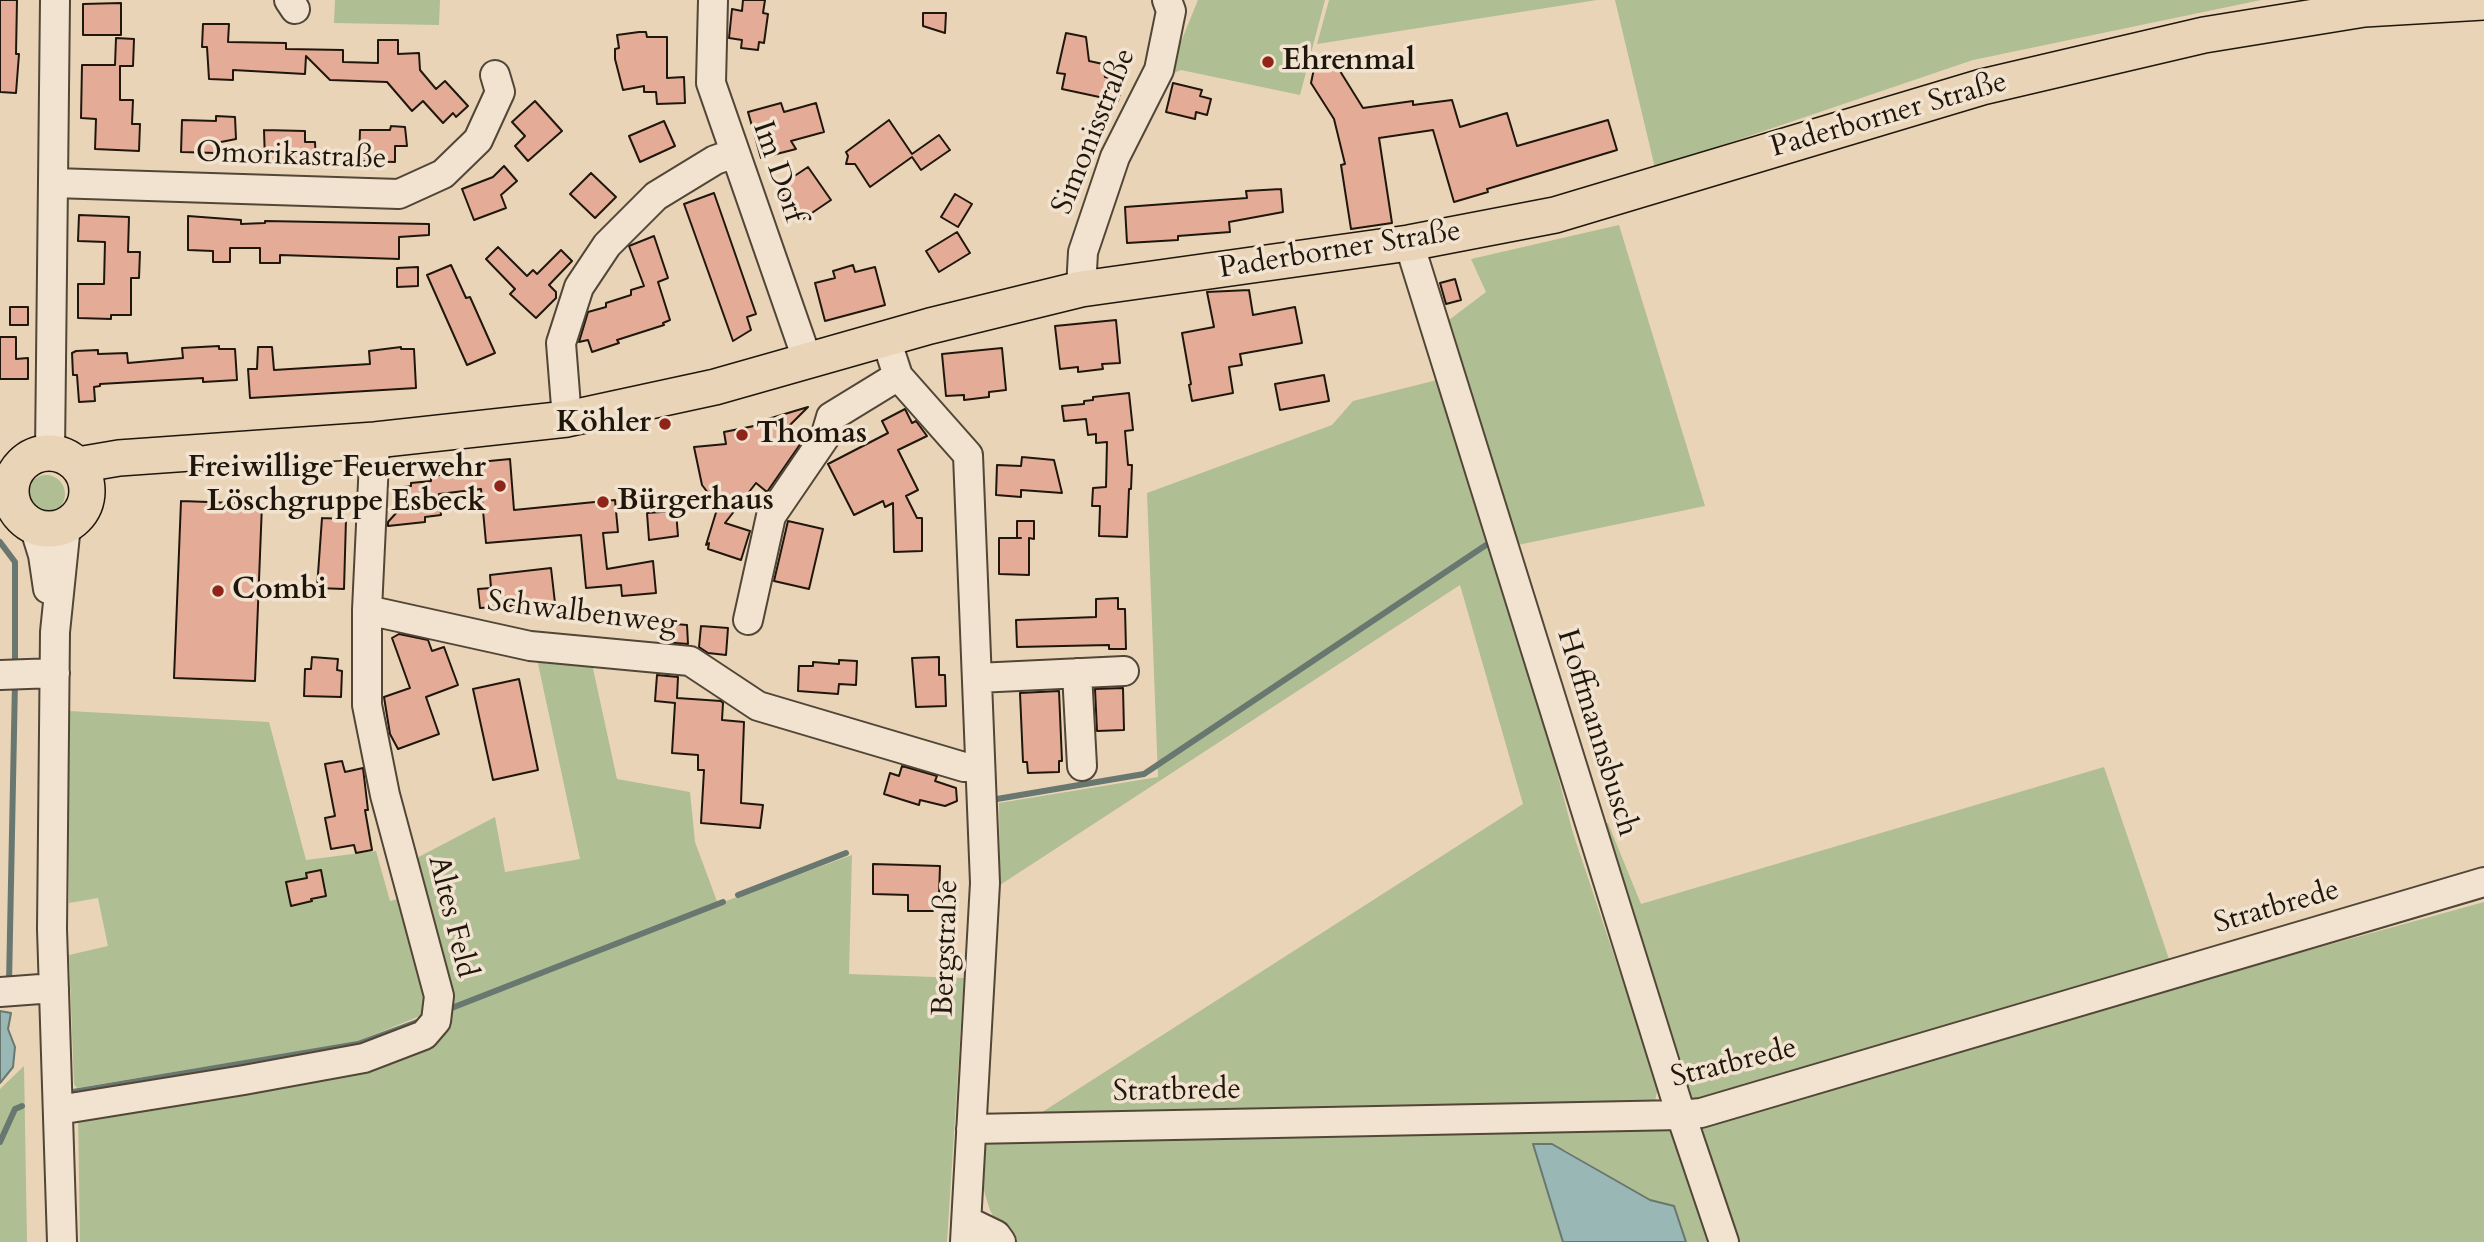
<!DOCTYPE html>
<html>
<head>
<meta charset="utf-8">
<style>
  body { margin:0 }
  canvas { display:block; background:#e9d4b7 }
</style>
</head>
<body>
<canvas width="2484" height="1242"></canvas>
<script>
const c = document.querySelector('canvas').getContext('2d');
c.lineJoin = 'round';
function fill(path, color) {
  c.fillStyle = color;
  c.fill(path, 'evenodd');
}
function shape(rows) {
  const path = new Path2D();
  for (const r of rows) {
    if (r.length === 3) {
      path.moveTo(r[0] + r[2], r[1]);
      path.arc(r[0], r[1], r[2], 0, 2 * Math.PI);
      continue;
    }
    path.moveTo(r[0], r[1]);
    for (let i = 2; i < r.length; i += 2) path.lineTo(r[i], r[i + 1]);
  }
  return path;
}
function stroke(path, color, width, dash) {
  c.strokeStyle = color;
  c.lineWidth = width;
  c.lineCap = dash ? 'butt' : 'round';
  c.setLineDash(dash || []);
  c.stroke(path);
}
function write(font, color, halo, rows, align = 'center') {
  c.font = font + ' Cardo,serif';
  c.lineWidth = 7;
  c.setLineDash([]);
  c.textBaseline = 'middle';
  c.strokeStyle = halo;
  c.fillStyle = color;
  for (const [text, x, y, turn = 0] of rows) {
    c.save();
    c.translate(x, y);
    c.rotate((+turn || 0) * Math.PI / 180);
    c.textAlign = isNaN(turn) ? turn : align;
    if (halo) c.strokeText(text, 0, 0);
    c.fillText(text, 0, 0);
    c.restore();
  }
}
fill(shape([
  [335,0,440,0,439,25,334,23],
  [1198,0,1325,0,1300,95,1181,70,1167,76],
  [1329,0,1597,0,1317,44],
  [1615,0,2261,0,1973,60,1655,168],
  [1619,225,1705,506,1513,546,1449,320,1486,292,1471,259],
  [1445,378,1504,572,1573,833,1658,1087,1655,1101,1643,1106,1033,1118,1523,804,1460,585,1000,885,999,803,1158,777,1147,493,1332,425,1353,401],
  [46,494,19],
  [537,659,592,664,617,779,690,792,695,842,718,904,852,855,849,974,964,978,947,1242,80,1242,78,1112,247,1084,446,1019,411,861,495,817,505,872,580,859],
  [69,711,269,722,306,860,376,851,390,901,408,896,431,1005,420,1016,356,1042,77,1088,74,1084,69,955,108,946,98,898,69,903],
  [2104,767,2171,965,1691,1103,1596,825,1608,823,1641,904],
  [2484,902,2484,1242,1731,1242,1697,1119],
  [24,1066,27,1242,0,1242,0,1089],
  [1676,1122,1716,1242,1686,1242,1674,1206,1650,1200,1565,1150,1533,1144,1563,1242,1006,1242,990,1210,979,1175,982,1141]
]), '#b0be93');
const water = shape([
  [0,1011,11,1013,8,1029,15,1047,13,1067,0,1083,0,1011],
  [1533,1144,1552,1144,1650,1200,1674,1206,1686,1242,1563,1242,1533,1144]
]);
fill(water, '#99b7b5');
stroke(water, '#697771', 2);
stroke(shape([
  [0,542,15,562,15,668],
  [991,800,1144,774,1489,543],
  [738,895,846,853],
  [9,983,15,682],
  [449,1009,723,902],
  [67,1093,358,1044,420,1021],
  [0,1142,15,1109,22,1106]
]), '#697771', 6);
const building = shape([
  [0,0,17,0,16,54,19,54,16,93,0,92,0,0],
  [743,0,765,0,763,13,768,14,764,43,759,42,758,50,741,48,742,40,729,38,732,9,742,11,743,0],
  [121,3,121,35,83,35,83,4,121,3],
  [923,13,946,13,945,33,923,26,923,13],
  [203,24,229,24,228,42,286,43,286,49,343,50,343,62,378,63,378,40,398,40,398,54,419,53,420,70,436,89,445,81,468,106,456,117,453,113,443,123,423,101,412,111,387,82,330,80,306,56,305,74,233,70,233,80,209,79,207,47,202,47,203,24],
  [639,32,646,32,647,37,667,37,667,78,684,77,685,103,657,104,656,92,644,92,644,86,623,90,615,59,615,49,619,48,617,35,639,32],
  [1066,33,1086,37,1089,61,1103,64,1105,77,1123,81,1118,101,1062,89,1065,74,1057,73,1066,33],
  [116,38,134,39,133,66,120,66,120,100,133,100,132,124,140,124,139,151,95,149,96,119,81,118,82,65,115,65,116,38],
  [1330,55,1363,108,1413,101,1413,105,1452,100,1460,127,1507,113,1517,146,1608,120,1617,150,1487,189,1488,192,1454,202,1433,130,1379,138,1392,223,1351,229,1341,165,1345,164,1334,119,1311,83,1315,64,1330,55],
  [1173,83,1202,90,1200,96,1211,99,1207,115,1196,112,1195,119,1166,112,1173,83],
  [535,101,562,131,528,161,515,146,525,136,512,122,535,101],
  [781,103,784,112,816,103,824,132,791,141,796,149,761,158,748,112,781,103],
  [216,116,235,117,236,139,216,143,216,153,181,152,182,120,216,121,216,116],
  [889,120,912,154,939,135,950,150,921,170,912,157,870,187,855,164,846,164,848,156,846,152,889,120],
  [664,121,675,146,640,162,629,136,664,121],
  [391,126,405,127,407,146,395,146,395,162,359,161,360,130,390,130,391,126],
  [264,130,305,131,305,142,315,142,316,162,265,161,264,130],
  [504,166,517,181,501,195,506,208,474,220,462,189,493,177,504,166],
  [808,167,831,200,800,221,778,187,808,167],
  [591,173,616,197,595,218,570,194,591,173],
  [1281,189,1283,212,1229,222,1230,232,1178,236,1178,240,1127,243,1125,207,1247,198,1246,191,1281,189],
  [714,193,756,314,747,317,751,330,733,341,684,204,714,193],
  [955,194,972,204,958,227,941,217,955,194],
  [79,215,129,217,128,252,140,252,139,278,131,278,131,315,111,315,111,319,78,318,78,284,104,284,105,242,78,241,79,215],
  [188,216,241,220,241,224,265,223,265,221,429,224,429,235,399,237,399,259,280,255,280,263,260,263,260,248,230,248,230,262,213,262,213,251,188,250,188,216],
  [957,232,970,253,939,272,926,251,957,232],
  [654,236,668,278,658,282,670,320,663,323,664,325,617,340,619,343,592,352,588,340,579,342,588,312,606,307,606,303,631,295,631,290,644,286,629,246,654,236],
  [498,247,527,276,533,270,537,274,561,250,572,261,549,285,556,292,556,298,536,318,510,294,515,289,486,259,498,247],
  [451,265,466,298,470,297,495,353,467,365,427,275,451,265],
  [853,265,855,272,875,267,885,305,825,321,815,283,835,278,833,271,853,265],
  [418,267,418,286,397,287,397,268,418,267],
  [1455,279,1461,300,1446,304,1440,283,1455,279],
  [1249,290,1253,315,1295,307,1302,343,1240,354,1242,365,1229,367,1233,393,1192,401,1189,385,1191,384,1182,333,1214,327,1207,292,1249,290],
  [10,307,28,307,28,325,10,325,10,307],
  [1116,320,1120,363,1102,364,1103,369,1078,372,1078,367,1060,369,1055,326,1116,320],
  [0,337,16,337,16,359,28,358,28,379,0,379,0,337],
  [219,346,219,349,235,349,237,380,203,382,203,378,100,384,100,386,94,387,95,401,79,402,77,375,73,375,72,353,76,351,98,350,98,354,127,353,128,363,183,358,182,348,219,346],
  [258,347,272,347,274,370,370,364,369,351,401,347,401,349,414,349,416,388,250,398,248,369,257,369,258,347],
  [1002,348,1006,390,989,392,989,397,964,400,964,395,946,396,942,354,1002,348],
  [1324,375,1329,401,1280,410,1275,384,1324,375],
  [1129,393,1133,430,1125,431,1128,465,1132,465,1131,489,1129,489,1127,537,1099,536,1100,506,1092,506,1093,488,1106,487,1107,442,1096,443,1096,434,1088,435,1086,419,1064,421,1062,406,1084,404,1084,401,1093,400,1093,397,1129,393],
  [808,407,785,430,801,443,767,492,756,483,725,523,750,531,741,560,708,549,709,543,706,545,718,506,702,485,694,447,726,444,724,432,759,425,758,422,808,407],
  [905,409,912,423,916,421,927,436,898,450,918,490,906,496,917,518,922,518,922,551,894,552,893,503,885,507,883,501,854,515,828,464,888,433,882,421,905,409],
  [1022,457,1054,460,1062,493,1021,490,1021,497,996,495,997,465,1021,466,1022,457],
  [510,459,514,510,615,500,618,532,603,533,607,569,653,561,656,593,622,596,621,585,586,588,581,535,486,543,481,489,439,494,441,515,425,517,425,522,388,526,388,522,397,512,394,488,411,486,411,483,431,481,431,476,479,471,479,462,510,459],
  [181,501,262,504,255,681,174,678,181,501],
  [676,511,678,536,649,540,647,513,676,511],
  [322,518,346,519,344,589,317,588,322,518],
  [788,521,823,529,809,589,774,581,788,521],
  [1017,521,1034,521,1034,539,1029,538,1029,575,999,574,999,538,1021,538,1017,538,1017,521],
  [551,568,555,603,480,608,478,589,491,588,490,575,551,568],
  [1118,598,1118,609,1125,609,1126,649,1109,649,1109,645,1017,647,1016,620,1096,617,1096,599,1118,598],
  [663,623,687,625,688,644,662,642,663,623],
  [701,626,728,628,726,655,708,653,699,647,701,626],
  [399,634,428,640,432,651,444,647,458,685,426,697,439,734,398,749,390,734,384,697,410,688,392,638,399,634],
  [312,657,338,659,337,670,342,671,341,697,304,696,305,669,311,669,312,657],
  [939,657,939,675,945,675,946,706,916,707,912,658,939,657],
  [839,660,857,661,856,685,839,684,838,694,798,691,799,666,813,666,813,662,839,664,839,660],
  [657,675,678,677,677,698,721,701,723,703,722,720,744,722,741,803,763,805,760,828,701,823,704,770,698,770,698,755,672,753,675,703,655,701,657,675],
  [519,679,538,770,493,780,473,689,519,679],
  [1123,688,1124,730,1097,731,1095,689,1123,688],
  [1059,691,1062,761,1059,761,1059,772,1028,773,1027,762,1023,762,1020,693,1059,691],
  [342,761,345,772,363,768,368,810,365,810,372,850,356,853,354,845,331,849,325,818,335,816,325,764,342,761],
  [902,766,937,776,935,781,956,788,957,801,945,806,920,800,919,805,884,794,890,773,899,776,902,766],
  [873,864,940,866,939,896,934,896,933,911,908,911,908,895,873,894,873,864],
  [321,870,326,896,311,899,312,901,291,906,286,882,307,878,306,873,321,870]
]);
fill(building, '#e4ab97');
stroke(building, '#20170c', 2);
const minor = shape([
  [289,0,295,9],
  [713,0,711,83,808,362],
  [54,183,399,194,443,174,478,140,500,92,495,75],
  [1409,243,1681,1115,1724,1242],
  [1081,289,1083,252,1115,157,1159,70,1171,11,1167,0],
  [886,339,898,376,968,455,985,883,965,1242],
  [567,419,561,343,579,287,607,245,656,196,715,160,735,153],
  [50,452,55,0],
  [34,526,43,555,48,589],
  [367,610,530,646,690,661,758,706,964,767,979,767],
  [748,620,771,516,825,437,831,417,898,376],
  [1077,673,1082,766],
  [0,675,55,673],
  [977,678,1124,671],
  [0,992,54,988],
  [58,1110,244,1080,364,1058,424,1035,436,1021,439,996,385,795,367,705,367,610,375,440],
  [971,1129,1681,1115,1701,1113,2484,882],
  [967,1221,996,1235,1001,1242],
  [62,1242,52,929,55,632,66,525]
]);
const major = shape([
  [49,491,38],
  [78,465,119,458,375,440,567,419,715,387,930,326,1081,289,1409,243,1555,215,1982,87,2204,35,2364,9,2484,2]
]);
stroke(minor, '#524637', 32);
stroke(major, '#20170c', 38);
stroke(minor, '#f1e3d0', 28);
stroke(major, '#e9d4b7', 35);
for (const [x, y, r, color] of [
  [1268,62,7,"#8f2418"],
  [665,424,7,"#8f2418"],
  [742,435,7,"#8f2418"],
  [500,486,7,"#8f2418"],
  [603,502,7,"#8f2418"],
  [218,591,7,"#8f2418"]
]) {
  const dot = new Path2D();
  dot.arc(x, y, r, 0, 2 * Math.PI);
  c.fillStyle = color;
  c.fill(dot);
  stroke(dot, '#f1e3d0', 2.5);
}
write('bold 30px', '#20170c', '#f1e3d0', [
  ["Ehrenmal",1282,62],
  ["Köhler",651,424,"right"],
  ["Thomas",756,435],
  ["Freiwillige Feuerwehr",486,469,"right"],
  ["Löschgruppe Esbeck",486,503,"right"],
  ["Bürgerhaus",617,502],
  ["Combi",232,591]
], 'left');
write('30px', '#20170c', '#f1e3d0', [
  ["Paderborner Straße",1889,116,-16],
  ["Simonisstraße",1095,132,-68],
  ["Omorikastraße",291,157,2],
  ["Im Dorf",777,172,71],
  ["Paderborner Straße",1340,251,-9],
  ["Schwalbenweg",582,614,7],
  ["Hoffmannsbusch",1596,733,73],
  ["Stratbrede",2277,908,-16],
  ["Altes Feld",451,917,76],
  ["Bergstraße",947,948,-88],
  ["Stratbrede",1734,1064,-14],
  ["Stratbrede",1177,1092,-1]
]);
</script>
</body>
</html>
